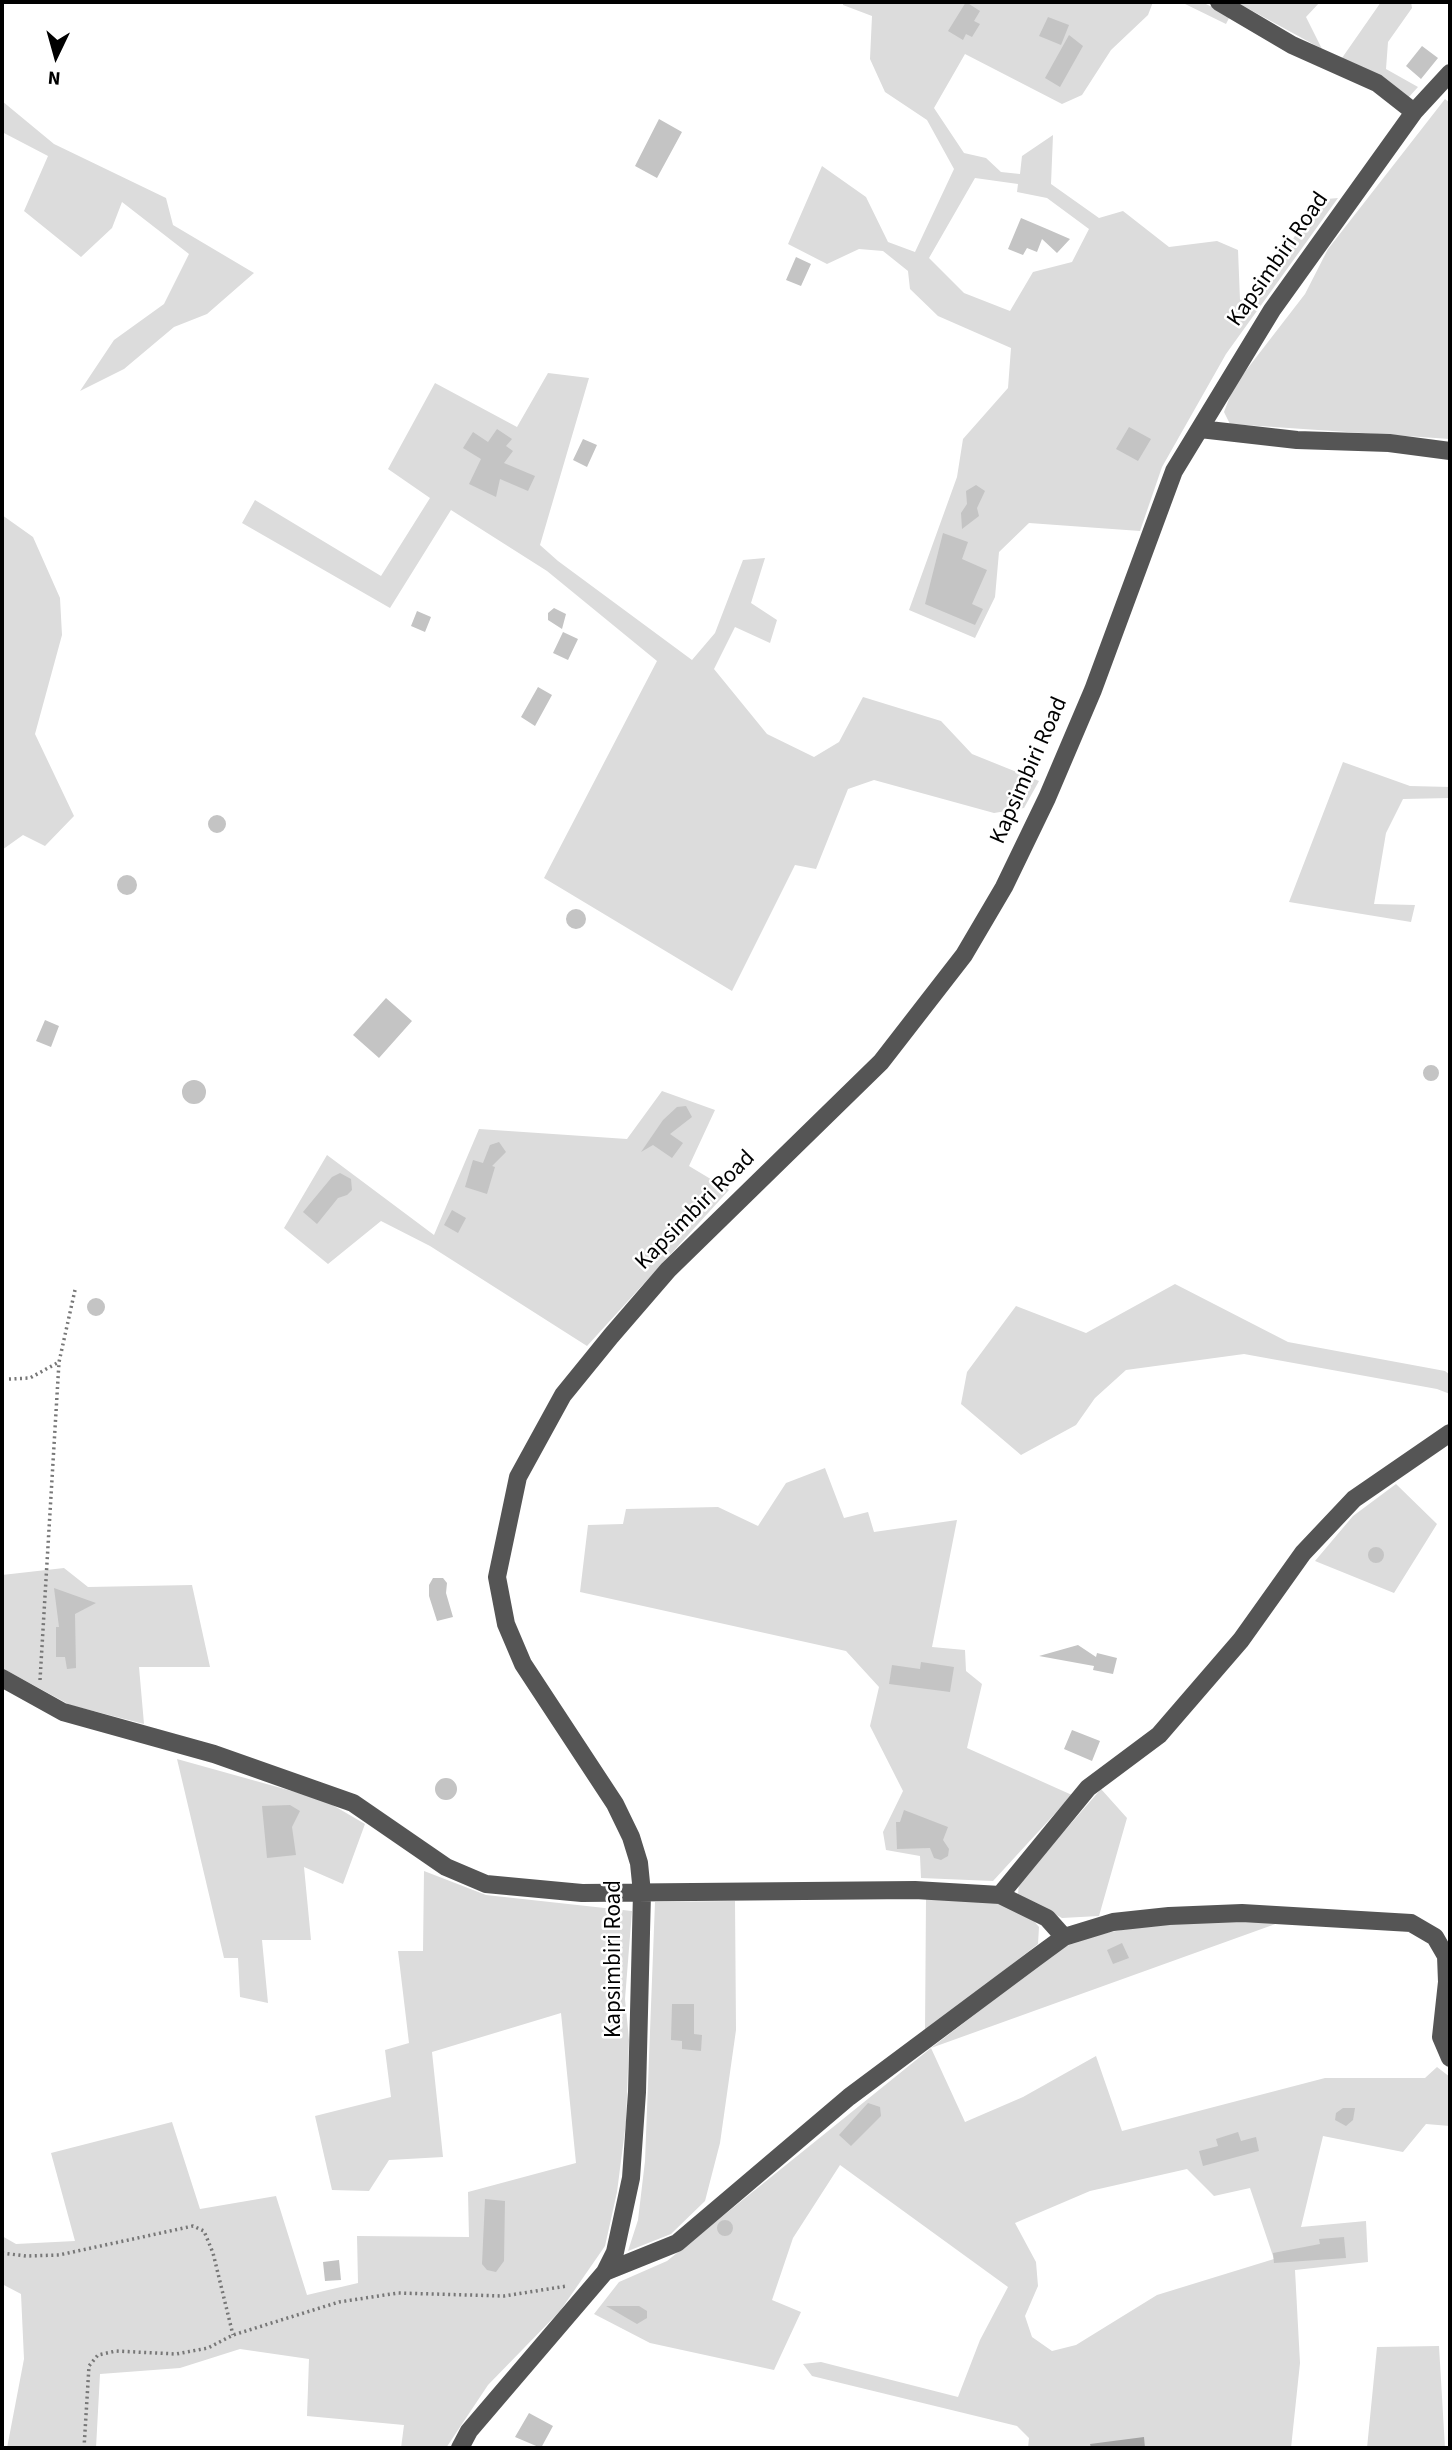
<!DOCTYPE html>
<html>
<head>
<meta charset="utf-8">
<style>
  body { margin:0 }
  #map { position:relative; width:1452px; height:2450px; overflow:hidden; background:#fff; font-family:"Source Sans 3",sans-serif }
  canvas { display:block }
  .frame { position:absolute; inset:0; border:4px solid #000; pointer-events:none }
  .north { position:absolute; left:21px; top:21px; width:70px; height:70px; -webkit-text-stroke:5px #fff; paint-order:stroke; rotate:185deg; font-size:19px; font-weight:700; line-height:28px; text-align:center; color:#000 }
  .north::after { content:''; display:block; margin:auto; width:24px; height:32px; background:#000; clip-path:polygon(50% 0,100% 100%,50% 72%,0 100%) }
</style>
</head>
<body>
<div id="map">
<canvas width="1452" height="2450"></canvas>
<div class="frame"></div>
<div class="north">N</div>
</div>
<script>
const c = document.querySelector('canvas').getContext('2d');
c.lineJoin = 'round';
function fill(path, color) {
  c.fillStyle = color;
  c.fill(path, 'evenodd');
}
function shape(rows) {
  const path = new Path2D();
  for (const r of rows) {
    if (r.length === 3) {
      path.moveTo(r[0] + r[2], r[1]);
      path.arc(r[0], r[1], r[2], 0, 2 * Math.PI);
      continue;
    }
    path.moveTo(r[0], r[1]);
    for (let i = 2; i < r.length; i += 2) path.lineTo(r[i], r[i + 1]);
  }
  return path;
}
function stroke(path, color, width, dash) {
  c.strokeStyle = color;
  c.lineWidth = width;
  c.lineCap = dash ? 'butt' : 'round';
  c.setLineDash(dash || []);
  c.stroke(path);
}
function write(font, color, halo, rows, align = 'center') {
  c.font = font + ' "Source Sans 3",sans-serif';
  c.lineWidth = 5;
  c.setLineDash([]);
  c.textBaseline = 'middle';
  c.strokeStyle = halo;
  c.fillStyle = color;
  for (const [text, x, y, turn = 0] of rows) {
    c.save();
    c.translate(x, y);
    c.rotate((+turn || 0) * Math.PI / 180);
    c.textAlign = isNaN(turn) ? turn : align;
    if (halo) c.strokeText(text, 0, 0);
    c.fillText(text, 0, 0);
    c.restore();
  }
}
fill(shape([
  [843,2,1153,2,1148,15,1111,50,1082,95,1062,104,965,54,934,108,964,153,986,158,1001,172,1020,174,1022,156,1053,135,1051,184,1099,218,1123,211,1169,247,1217,241,1238,250,1240,300,1263,290,1316,200,1338,198,1226,354,1162,467,1140,531,1029,523,999,552,995,597,975,638,909,610,957,477,963,439,1008,388,1011,348,938,316,910,289,908,271,883,251,859,249,827,264,788,244,822,166,866,197,888,242,915,252,954,169,927,120,885,92,870,59,872,16,843,5],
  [975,178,1018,184,1017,192,1047,198,1089,229,1072,262,1033,272,1010,311,964,293,929,258],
  [1181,2,1202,2,1230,16,1226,24],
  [1236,2,1320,2,1306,17,1322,49],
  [1381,2,1411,2,1412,8,1388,42,1386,69,1418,87,1408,98,1342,58],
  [1445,99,1450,103,1450,439,1230,424,1224,412,1234,386,1305,294,1328,249],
  [2,101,54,144,166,198,173,225,254,273,207,314,174,327,124,369,80,391,114,340,164,304,189,254,122,202,112,228,81,257,24,211,48,156,2,132],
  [548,373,589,378,540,545,558,561,692,660,715,633,743,560,765,558,751,603,777,620,770,643,735,627,714,669,767,734,814,757,839,742,863,697,941,721,972,754,1039,781,1024,808,994,813,874,780,848,789,816,869,795,865,732,991,544,878,657,661,547,571,451,510,390,608,242,523,255,500,381,576,430,498,388,469,435,383,517,427],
  [2,515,33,537,60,598,62,635,35,734,74,816,45,846,23,835,2,850],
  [1343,762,1410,786,1450,787,1450,798,1403,799,1386,833,1374,904,1415,905,1411,922,1289,902],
  [662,1091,715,1110,689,1166,729,1190,587,1346,430,1246,381,1221,328,1264,284,1228,327,1155,434,1235,479,1129,627,1139],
  [1175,1284,1288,1342,1445,1371,1450,1375,1450,1394,1437,1389,1244,1354,1126,1370,1095,1398,1076,1425,1021,1455,961,1404,967,1372,1016,1306,1086,1333],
  [825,1468,844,1518,868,1512,874,1532,957,1520,932,1647,965,1650,966,1671,982,1684,967,1748,1072,1795,993,1881,921,1878,920,1856,886,1850,883,1832,903,1791,870,1726,879,1687,846,1651,580,1592,588,1525,623,1524,626,1509,718,1507,758,1526,786,1483],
  [1396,1484,1437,1524,1394,1593,1315,1561,1353,1516],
  [64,1568,88,1587,192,1585,210,1667,139,1667,144,1724,70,1705,2,1668,2,1575],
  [177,1759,324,1800,365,1824,343,1884,304,1867,311,1940,262,1940,268,2003,240,1997,238,1958,224,1958],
  [1101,1789,1127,1818,1099,1916,1062,1918,1018,1894,1019,1883],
  [424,1871,486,1895,632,1911,625,1999,629,2040,626,2122,617,2192,605,2246,560,2311,488,2385,446,2448,401,2448,404,2425,307,2416,309,2359,240,2349,180,2368,100,2374,96,2448,7,2448,24,2359,21,2294,2,2284,2,2236,16,2244,75,2241,51,2153,172,2122,200,2209,276,2196,307,2295,358,2283,357,2236,469,2237,468,2192,576,2163,561,2013,432,2052,443,2157,389,2160,369,2191,332,2190,315,2116,391,2097,385,2050,409,2043,398,1951,423,1951],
  [926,1899,996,1902,1028,1914,1039,1927,1038,1944,925,2032],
  [735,1901,736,2030,720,2143,705,2201,671,2234,628,2251,638,2220,645,2161,655,1902],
  [1209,1922,1281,1922,931,2048,965,2122,1023,2097,1096,2056,1122,2131,1325,2078,1425,2078,1437,2067,1450,2077,1450,2126,1426,2124,1403,2152,1323,2136,1301,2227,1366,2221,1368,2262,1295,2270,1300,2363,1291,2448,1028,2448,1029,2438,1017,2426,812,2376,803,2364,821,2362,958,2397,980,2340,1008,2287,840,2165,793,2238,772,2300,801,2312,774,2370,650,2343,594,2314,619,2282,667,2261,931,2048,1072,1940,1136,1927],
  [1187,2169,1214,2196,1250,2188,1274,2259,1157,2295,1076,2345,1052,2351,1032,2337,1025,2316,1038,2286,1036,2262,1015,2223,1090,2191],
  [1439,2346,1445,2448,1367,2448,1377,2347]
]), '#dcdcdc');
fill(shape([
  [1144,2437,1145,2448,1091,2448,1090,2444]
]), '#a3a3a3');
fill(shape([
  [966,2,980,11,974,21,980,24,972,37,966,34,963,40,948,31],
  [1048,17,1069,25,1061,45,1039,36],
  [1069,35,1083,46,1060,87,1045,78],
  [1422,46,1438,58,1421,79,1406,66],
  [659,119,682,132,657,178,635,166],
  [1021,218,1047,229,1070,239,1057,253,1042,239,1037,252,1027,248,1023,255,1008,249],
  [796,257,811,264,801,286,786,280],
  [1129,427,1151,439,1138,461,1116,449],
  [497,429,512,439,506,446,513,451,504,463,535,476,528,491,500,479,496,497,469,484,481,459,463,448,473,432,488,442],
  [583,439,597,445,587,467,573,460],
  [976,485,985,491,977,508,979,516,962,529,961,513,967,504,966,491],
  [943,533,968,542,962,559,987,570,972,604,983,609,975,625,925,604],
  [554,608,566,614,562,629,548,620,548,613],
  [417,611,431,617,425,632,411,626],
  [563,632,578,639,568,660,553,653],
  [538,687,552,695,535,726,521,717],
  [217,824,9],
  [127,885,10],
  [576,919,10],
  [386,998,412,1021,379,1058,353,1035],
  [45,1020,59,1026,51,1047,36,1041],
  [1431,1073,8],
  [194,1092,12],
  [686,1106,692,1117,670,1134,683,1143,672,1158,653,1145,641,1152,663,1120,677,1107],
  [499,1142,506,1152,492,1166,495,1167,487,1194,465,1187,473,1160,483,1163,490,1145],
  [340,1173,351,1179,352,1190,347,1195,338,1198,317,1224,303,1212,332,1177],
  [452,1210,466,1218,458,1233,444,1225],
  [96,1307,9],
  [1376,1555,8],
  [433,1578,443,1578,447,1583,446,1593,453,1617,437,1621,429,1596,429,1585],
  [54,1588,96,1603,75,1614,76,1668,67,1669,65,1657,56,1657,56,1627,59,1627],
  [1078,1645,1096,1657,1097,1653,1117,1658,1113,1674,1093,1670,1094,1666,1039,1656],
  [921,1662,954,1667,950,1692,889,1684,892,1665,920,1669],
  [1072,1730,1100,1741,1092,1761,1064,1749],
  [446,1789,11],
  [290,1805,300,1811,292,1827,296,1855,267,1858,262,1806],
  [904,1810,948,1827,943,1840,949,1849,948,1856,941,1860,934,1858,930,1848,897,1849,896,1822,900,1822],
  [1122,1943,1129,1958,1113,1964,1107,1950],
  [672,2004,694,2004,694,2034,702,2035,701,2051,682,2049,682,2041,671,2040],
  [868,2103,880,2107,881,2116,851,2146,839,2135],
  [1343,2108,1355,2108,1353,2120,1346,2126,1335,2120,1336,2113],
  [1238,2132,1241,2141,1256,2137,1259,2151,1203,2166,1199,2151,1218,2146,1216,2139],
  [485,2199,505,2201,504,2261,496,2272,487,2270,482,2264],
  [725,2228,8],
  [1344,2237,1346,2258,1274,2263,1273,2253,1320,2244,1319,2239],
  [339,2260,341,2280,325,2281,323,2262],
  [606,2306,639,2306,647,2311,647,2318,637,2324],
  [529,2413,553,2426,541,2448,515,2437]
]), '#c4c4c4');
stroke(shape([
  [9,1379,30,1378,59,1362],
  [40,1680,59,1362,75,1290],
  [2,2253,26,2256,59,2255,193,2226,204,2231,213,2253,233,2335],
  [84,2448,89,2366,98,2355,116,2351,176,2354,208,2348,233,2335,339,2302,398,2293,504,2296,567,2286]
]), '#777', 3.5, [2, 3.5]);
stroke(shape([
  [1219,2,1292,45,1377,83,1414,112],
  [1200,429,1297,440,1389,443,1450,451],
  [2,1678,63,1712,214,1754,353,1803,446,1867,486,1884,582,1893,915,1890,1000,1895,1047,1918,1064,1937],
  [1000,1895,1088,1788,1159,1735,1241,1640,1303,1553,1354,1499,1450,1433],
  [605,2272,677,2243,849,2097,1034,1959,1064,1937,1113,1922,1169,1916,1242,1913,1411,1923,1435,1937,1446,1956,1447,1982,1441,2037,1450,2058],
  [460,2448,469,2431,605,2272,615,2252,631,2178,637,2092,642,1893,639,1863,631,1837,615,1804,523,1664,506,1624,497,1577,518,1477,563,1395,611,1336,668,1270,881,1062,964,955,1004,887,1047,798,1093,690,1174,471,1272,310,1414,112,1450,73]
]), '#555', 18);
write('23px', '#000', '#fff', [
  ["Kapsimbiri Road",1279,260,-55],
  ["Kapsimbiri Road",1030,771,-66],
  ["Kapsimbiri Road",696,1211,-45],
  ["Kapsimbiri Road",615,1959,-90]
]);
</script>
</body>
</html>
